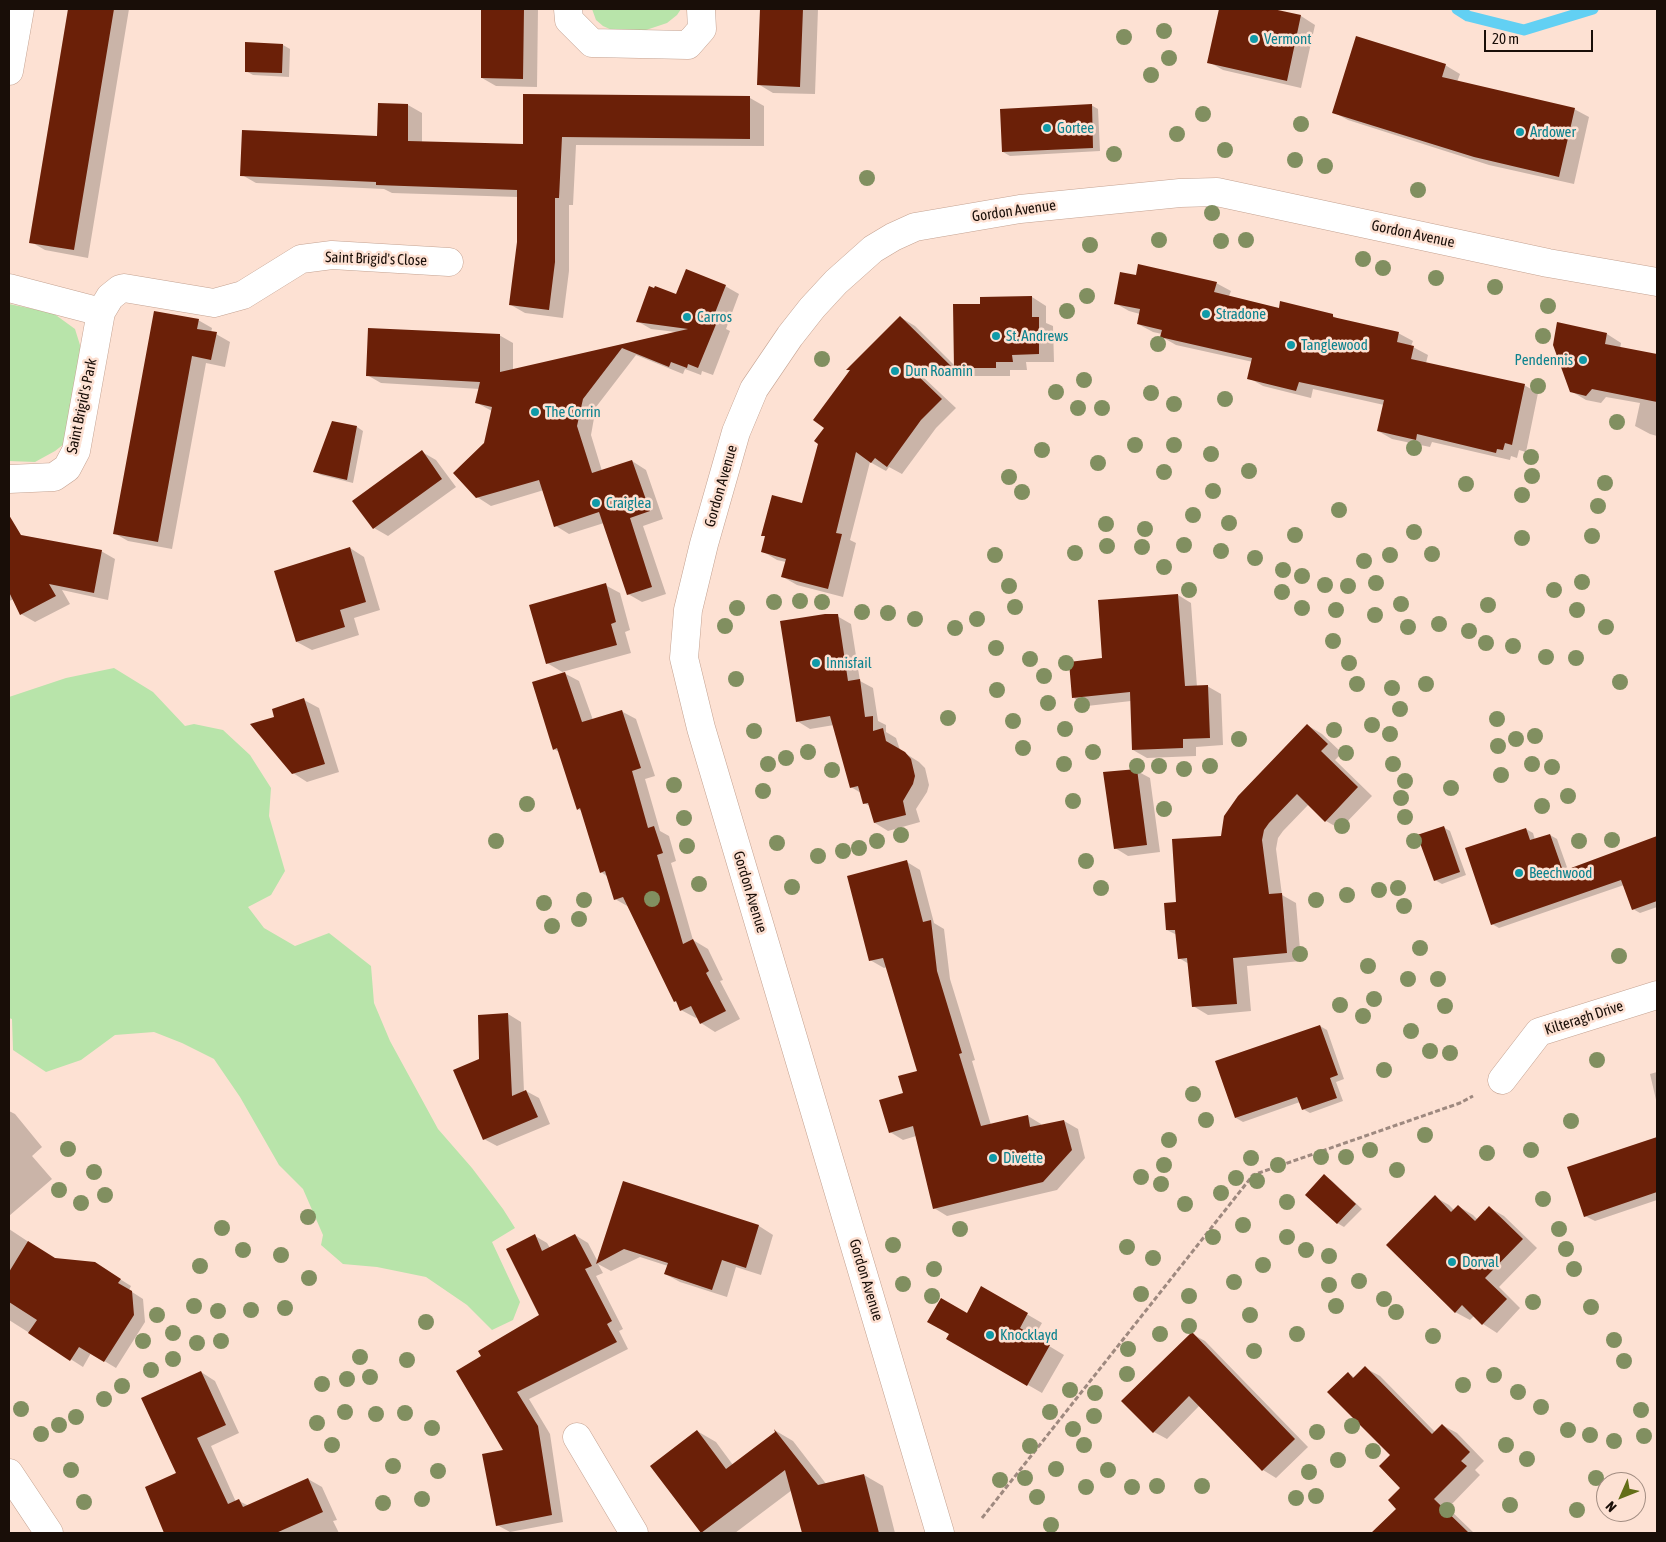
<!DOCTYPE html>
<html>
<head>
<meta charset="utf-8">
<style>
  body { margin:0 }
  #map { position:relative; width:1666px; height:1542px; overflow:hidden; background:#fde1d3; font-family:"Asap Condensed",sans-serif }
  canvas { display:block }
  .frame { position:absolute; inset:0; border:10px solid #190e08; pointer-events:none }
  .north { position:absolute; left:1596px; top:1472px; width:50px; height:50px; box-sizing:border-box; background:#fde1d3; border:1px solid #a28d82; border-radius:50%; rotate:226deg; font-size:14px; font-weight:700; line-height:20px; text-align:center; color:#190e08 }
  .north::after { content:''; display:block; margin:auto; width:18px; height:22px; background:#636e17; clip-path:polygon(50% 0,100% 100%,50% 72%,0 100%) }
  .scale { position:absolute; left:1484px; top:30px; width:109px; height:22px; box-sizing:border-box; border:2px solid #190e08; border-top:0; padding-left:6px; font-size:15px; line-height:18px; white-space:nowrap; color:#190e08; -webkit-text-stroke:4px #fde1d3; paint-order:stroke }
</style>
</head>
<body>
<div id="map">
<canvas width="1666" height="1542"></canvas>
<div class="frame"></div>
<div class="north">N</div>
<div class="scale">20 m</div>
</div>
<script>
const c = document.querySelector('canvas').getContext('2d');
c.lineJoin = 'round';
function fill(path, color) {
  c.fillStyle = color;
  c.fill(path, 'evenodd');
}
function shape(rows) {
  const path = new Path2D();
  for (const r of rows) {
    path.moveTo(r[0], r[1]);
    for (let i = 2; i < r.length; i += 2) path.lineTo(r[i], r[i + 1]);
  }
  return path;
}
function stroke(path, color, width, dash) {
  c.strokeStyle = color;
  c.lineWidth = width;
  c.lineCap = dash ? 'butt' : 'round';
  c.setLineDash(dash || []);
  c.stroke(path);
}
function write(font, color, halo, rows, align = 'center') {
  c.font = font + ' "Asap Condensed",sans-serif';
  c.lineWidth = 5;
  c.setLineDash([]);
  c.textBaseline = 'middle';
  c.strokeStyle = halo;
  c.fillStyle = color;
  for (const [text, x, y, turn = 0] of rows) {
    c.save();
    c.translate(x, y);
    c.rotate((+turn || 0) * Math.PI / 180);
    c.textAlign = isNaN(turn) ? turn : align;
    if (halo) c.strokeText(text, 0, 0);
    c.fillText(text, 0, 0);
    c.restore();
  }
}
fill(shape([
  [592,9,681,9,677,15,667,23,643,31,612,30,603,26,596,20],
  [9,304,53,313,75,329,84,358,64,444,55,451,35,462,9,461],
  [114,668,153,692,185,726,194,724,223,730,250,755,271,788,269,816,285,871,271,895,248,907,264,928,295,946,329,933,371,966,374,1003,390,1041,438,1129,472,1168,503,1209,515,1228,492,1242,520,1302,513,1320,492,1330,467,1305,426,1277,377,1267,343,1264,321,1245,323,1235,303,1189,279,1165,240,1097,214,1059,182,1043,154,1032,115,1035,81,1060,46,1072,13,1050,12,1019,9,1018,9,697,66,678]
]), '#b8e4aa');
fill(shape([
  [69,9,129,9,88,258,45,250,31,242],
  [482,9,538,9,537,87,496,86,482,78],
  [761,9,818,9,815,94,773,93,758,84],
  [1220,9,1267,9,1301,16,1315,25,1301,88,1223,70,1209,62],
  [283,45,290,49,289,77,253,75,246,71],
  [1445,65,1460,74,1457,82,1574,109,1589,117,1574,184,1489,165,1348,120,1333,112],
  [525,95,750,98,764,106,764,146,576,145,573,205,569,205,569,271,563,318,525,313,511,305,519,242,518,197,392,193,384,189,256,183,242,175,379,137,408,105,422,113,422,142,524,145],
  [1091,105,1098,109,1100,151,1010,156,1003,152],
  [1216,283,1231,291,1229,296,1280,309,1333,316,1341,321,1398,333,1413,341,1411,346,1428,355,1426,363,1524,385,1538,393,1526,452,1519,450,1517,458,1511,456,1510,460,1432,442,1430,447,1392,439,1378,431,1384,405,1313,389,1311,398,1263,386,1249,378,1253,362,1176,345,1162,337,1162,334,1153,332,1138,324,1140,314,1129,311,1115,303],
  [725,286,739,294,726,329,730,331,713,375,702,371,701,375,685,369,683,374,636,355,596,407,591,435,602,471,632,461,646,470,663,519,643,526,666,594,642,602,628,594,604,523,569,534,556,526,544,490,491,506,477,497,492,411,477,403,480,389,381,383,367,375,499,335,513,343,513,370,676,332,651,329,637,321,677,296],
  [1032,297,1046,306,1046,323,1053,326,1054,362,1026,362,1027,370,1010,370,1010,376,970,376,962,372,965,376,923,377,956,408,936,428,902,474,889,467,886,471,870,462,850,540,856,543,843,597,797,585,783,577,786,562,777,560,762,551,766,537,763,535,803,505,826,427,851,371,848,370,900,317,915,326,955,366,981,305],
  [198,320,212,328,211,333,216,334,230,342,225,367,206,363,172,549,128,541,114,533],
  [1607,334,1621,343,1620,349,1633,361,1657,366,1657,436,1650,434,1635,426,1640,403,1606,397,1601,403,1586,400,1571,391],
  [357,427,363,431,353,483,321,475,314,471],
  [422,452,436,460,456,487,388,536,374,528],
  [9,533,101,551,115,559,108,600,62,590,70,604,35,622,21,614,14,599,9,601],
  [350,548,364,557,380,610,354,618,359,635,312,650,297,642],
  [605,585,620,593,630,630,625,632,631,653,562,672,579,681,593,720,621,711,636,719,655,776,645,779,660,831,669,836,676,861,671,863,693,940,708,949,723,980,720,981,740,1019,715,1032,701,1023,698,1017,696,1018,681,1010,678,1004,675,1001,629,907,615,899,608,877,601,872,582,811,578,809,559,752,554,749,564,673,547,663],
  [1178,595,1191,603,1197,687,1207,686,1221,694,1223,745,1196,747,1196,756,1147,758,1133,750,1131,701,1087,706,1074,698,1104,659],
  [837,616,851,624,860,681,873,688,878,721,886,725,886,732,896,738,900,750,919,762,925,768,929,785,927,792,916,809,920,822,888,831,875,823,870,806,864,803,861,793,851,787,834,725,810,729,797,721],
  [304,700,319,708,339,772,307,782,293,773,276,717],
  [1307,725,1322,734,1342,753,1335,760,1372,796,1340,829,1326,821,1309,804,1283,831,1278,838,1276,849,1282,895,1296,903,1301,961,1247,966,1251,1011,1208,1015,1193,1006,1189,964,1179,958,1177,935,1167,930,1222,837],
  [1137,771,1150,778,1160,852,1128,856,1115,848],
  [1443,827,1450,831,1466,875,1442,884,1435,880],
  [1526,829,1533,833,1535,840,1550,835,1557,839,1568,870,1657,837,1657,907,1640,913,1633,909,1624,885,1499,928,1492,924],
  [907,862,920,870,934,923,944,929,950,979,975,1060,972,1061,991,1125,1028,1116,1041,1124,1042,1126,1064,1121,1078,1129,1085,1158,1057,1190,947,1216,934,1208,916,1136,903,1140,890,1132,904,1094,919,1072,887,967,884,968,870,960],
  [508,1014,521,1022,524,1092,526,1091,539,1098,550,1124,497,1146,484,1139,479,1016],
  [1320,1026,1327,1030,1344,1079,1336,1082,1343,1101,1310,1113,1303,1109,1300,1102,1243,1122,1236,1118],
  [1657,1072,1657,1104,1650,1074],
  [9,1111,15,1114,42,1147,32,1156,52,1179,9,1216],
  [1657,1138,1657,1200,1595,1221,1585,1216,1569,1168],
  [1325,1176,1331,1180,1362,1209,1344,1227,1337,1223],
  [623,1183,759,1226,773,1235,761,1275,736,1267,727,1297,680,1282,665,1274,668,1266,640,1257,611,1271,598,1264,603,1273,596,1276,623,1329,619,1331,628,1349,529,1399,550,1434,563,1522,510,1532,497,1525,505,1451,483,1356,541,1316,535,1236,547,1243,550,1248,575,1235,588,1243,598,1262],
  [1435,1197,1449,1205,1454,1210,1458,1206,1473,1215,1478,1220,1490,1208,1504,1216,1537,1248,1499,1287,1520,1308,1497,1333,1483,1324,1474,1316,1470,1320,1455,1312],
  [9,1229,56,1260,107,1271,131,1286,129,1290,143,1299,145,1322,116,1368,91,1353,83,1367,9,1320],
  [982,1288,1042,1323,1034,1337,1064,1355,1042,1393,948,1339,967,1314],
  [1192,1334,1205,1341,1308,1447,1276,1478,1263,1470,1200,1405,1167,1439,1154,1432],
  [1365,1368,1380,1376,1435,1432,1442,1425,1457,1433,1484,1461,1475,1470,1480,1475,1448,1508,1474,1533,1395,1533,1384,1522,1398,1509,1402,1488,1391,1455,1348,1373,1355,1378],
  [201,1372,215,1381,239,1433,211,1446,236,1502,239,1501,249,1506,308,1479,322,1487,337,1520,333,1521,339,1533,204,1533,177,1474],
  [697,1431,716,1442,733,1465,776,1433,776,1431,793,1441,827,1485,864,1475,883,1486,895,1533,803,1533,792,1490,735,1533,703,1533,652,1466]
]), '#0003');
stroke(shape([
  [1457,9,1468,16,1524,30,1593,9]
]), '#62d0f3', 11);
fill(shape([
  [68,9,114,9,74,250,29,243],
  [481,9,524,9,523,79,481,78],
  [760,9,803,9,800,87,757,85],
  [1219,9,1273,9,1301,15,1287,81,1207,63],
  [1356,36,1446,64,1442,77,1575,108,1559,177,1474,157,1332,113],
  [245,42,283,44,282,73,245,72],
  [523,94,750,96,750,139,562,137,559,198,555,198,555,262,549,310,509,305,517,242,517,190,376,185,376,182,240,176,242,130,377,136,378,103,408,104,408,141,523,144],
  [1092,104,1093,148,1002,152,1000,109],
  [1138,264,1217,282,1214,292,1279,308,1280,301,1333,314,1333,317,1399,332,1397,342,1414,346,1411,359,1525,384,1512,445,1505,443,1503,450,1497,449,1496,453,1417,434,1416,440,1377,431,1384,400,1299,382,1296,391,1247,379,1252,358,1160,337,1162,330,1137,324,1140,309,1114,304,1120,272,1136,275],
  [686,269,726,285,711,323,717,322,698,368,688,364,687,368,671,362,669,367,622,348,583,399,577,426,592,473,632,460,650,511,630,518,652,587,627,595,599,512,554,527,539,480,476,498,453,473,484,443,492,407,475,403,480,382,366,376,368,328,500,334,500,372,688,329,636,322,649,286,654,288,655,286,676,294],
  [1032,296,1032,317,1039,317,1039,354,1012,355,1013,362,996,362,996,368,954,368,953,304,980,304,980,297],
  [154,311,199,319,197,329,217,332,211,360,192,356,158,542,113,534],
  [900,316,953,368,911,369,942,399,921,420,887,467,875,458,871,463,856,452,836,533,842,534,828,589,781,577,786,559,761,552,765,536,761,536,772,495,802,503,818,444,814,441,824,428,813,420,850,370,846,370],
  [1557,322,1607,333,1605,344,1657,354,1657,402,1592,389,1586,396,1570,392,1553,345],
  [332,421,357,426,347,480,313,472],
  [422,450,442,479,373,529,352,501],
  [9,515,21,535,102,550,94,593,49,584,56,596,20,615,9,592],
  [350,547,366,602,340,610,345,627,296,642,274,571],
  [606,583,616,622,611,624,617,645,546,664,529,605],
  [1178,594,1185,686,1208,685,1210,738,1183,739,1183,748,1132,750,1130,692,1072,698,1069,662,1102,658,1098,600],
  [825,614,838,614,848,681,860,679,865,717,873,716,873,731,883,728,886,741,905,752,911,759,915,776,913,784,903,801,906,815,874,823,868,803,863,804,858,786,850,788,830,716,796,722,780,621],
  [565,672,582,722,622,710,641,768,632,771,648,828,654,826,663,853,657,855,683,944,693,939,709,971,706,973,726,1011,700,1024,691,1006,680,1011,676,1001,674,1002,623,897,614,900,605,871,600,873,580,808,577,810,557,748,553,750,532,682],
  [304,698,325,764,292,774,250,724,274,717,272,709],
  [1307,724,1328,744,1321,751,1358,787,1325,822,1297,794,1269,823,1264,830,1262,840,1269,894,1282,893,1287,953,1233,958,1237,1004,1192,1007,1187,958,1178,959,1175,930,1166,930,1164,903,1176,902,1172,839,1221,836,1224,816,1238,796],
  [1137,769,1147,845,1114,849,1103,772],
  [1444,826,1460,872,1434,881,1417,835],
  [1526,828,1530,840,1550,834,1563,871,1657,836,1657,901,1632,910,1621,880,1491,925,1465,848],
  [907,860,923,922,931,920,937,971,962,1053,959,1054,981,1126,1028,1115,1030,1127,1064,1120,1072,1150,1043,1182,933,1209,913,1126,889,1133,879,1100,903,1093,898,1076,917,1071,883,958,869,961,847,876],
  [508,1013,512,1096,526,1090,538,1117,483,1140,453,1070,479,1059,478,1015],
  [1320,1025,1338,1075,1330,1078,1337,1098,1302,1110,1297,1097,1235,1118,1215,1061],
  [1657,1137,1657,1192,1584,1217,1567,1167],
  [1324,1174,1356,1204,1337,1224,1305,1195],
  [623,1181,759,1225,746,1268,722,1260,712,1290,664,1274,668,1263,624,1249,596,1264],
  [1435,1195,1451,1212,1458,1205,1475,1221,1489,1206,1523,1239,1485,1278,1507,1299,1482,1325,1462,1305,1455,1313,1386,1245],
  [535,1234,542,1251,575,1234,592,1266,585,1269,612,1321,607,1324,617,1342,517,1392,538,1426,552,1515,496,1526,482,1454,503,1450,456,1371,481,1356,478,1351,539,1315,506,1249],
  [28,1241,55,1258,95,1262,121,1279,118,1283,132,1291,134,1315,104,1362,79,1347,70,1361,28,1333,37,1320,9,1302,9,1272],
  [981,1286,1028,1313,1020,1328,1050,1345,1027,1386,946,1339,949,1334,927,1322,941,1298,967,1313],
  [1192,1332,1295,1439,1262,1471,1189,1396,1153,1433,1121,1401],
  [1365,1366,1432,1434,1442,1424,1470,1452,1461,1461,1467,1466,1434,1499,1469,1533,1371,1533,1396,1509,1388,1500,1400,1488,1379,1466,1390,1455,1327,1392,1348,1372,1353,1378],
  [201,1371,226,1425,197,1438,228,1504,239,1499,243,1507,308,1478,323,1512,276,1533,164,1533,145,1487,176,1473,141,1398],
  [774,1429,818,1485,864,1474,879,1533,802,1533,785,1470,701,1533,650,1466,697,1430,726,1469,775,1432]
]), '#6b2008');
const minor = shape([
  [568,9,569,20,592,43,688,45,702,29,701,9],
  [9,71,20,9],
  [9,288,101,312],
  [9,479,54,477,67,468,76,451,101,312,110,297,120,289,124,288,214,303,243,295,301,259,332,255,449,262],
  [1502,1080,1539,1032,1657,995],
  [577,1437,634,1533],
  [9,1473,49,1533],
  [940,1533,701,728,684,658,688,610,704,544,736,432,754,389,790,336,812,308,836,282,873,249,893,237,915,227,1020,209,1180,193,1217,192,1548,263,1657,282]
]);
stroke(minor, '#c4a291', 29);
stroke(shape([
  [982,1518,1253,1175,1460,1103,1473,1096]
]), '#9e897f', 3, [5, 2.5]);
stroke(minor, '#fff', 28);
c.fillStyle = '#818f60';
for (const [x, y] of [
  [1164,31],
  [1124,37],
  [1169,58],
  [1151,75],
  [1203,114],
  [1301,124],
  [1177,134],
  [1225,150],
  [1114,154],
  [1295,160],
  [1325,166],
  [867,178],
  [1418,190],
  [1212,213],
  [1159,240],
  [1246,240],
  [1221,241],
  [1090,245],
  [1363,259],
  [1383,268],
  [1436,278],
  [1495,287],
  [1087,296],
  [1548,306],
  [1067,311],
  [1543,336],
  [1158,344],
  [822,359],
  [1084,380],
  [1538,386],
  [1056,392],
  [1151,393],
  [1225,399],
  [1174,404],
  [1078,408],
  [1102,408],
  [1617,422],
  [1135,445],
  [1174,445],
  [1414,448],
  [1042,450],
  [1211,454],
  [1531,457],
  [1098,463],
  [1249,471],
  [1164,472],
  [1532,476],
  [1009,477],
  [1605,483],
  [1466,484],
  [1213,491],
  [1022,492],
  [1522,495],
  [1598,506],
  [1339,510],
  [1193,515],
  [1229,523],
  [1106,524],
  [1145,529],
  [1414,532],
  [1295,535],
  [1592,536],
  [1522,538],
  [1184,545],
  [1107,546],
  [1142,547],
  [1221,551],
  [1075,553],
  [1432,554],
  [995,555],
  [1390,555],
  [1255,558],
  [1364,561],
  [1164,567],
  [1283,570],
  [1302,576],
  [1582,582],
  [1376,583],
  [1325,585],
  [1009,586],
  [1348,586],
  [1189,590],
  [1554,590],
  [1282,592],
  [800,601],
  [774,602],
  [822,602],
  [1401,604],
  [1488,605],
  [1015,607],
  [737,608],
  [1302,608],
  [1336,610],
  [1577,610],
  [862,612],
  [888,613],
  [1375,615],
  [915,619],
  [977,619],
  [1439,624],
  [725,626],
  [1408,627],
  [1606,627],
  [955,628],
  [1469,631],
  [1333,641],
  [1486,643],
  [1513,646],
  [996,648],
  [1546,657],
  [1576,658],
  [1030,659],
  [1066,663],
  [1349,663],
  [1044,676],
  [736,679],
  [1620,682],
  [1357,684],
  [1426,684],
  [1392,688],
  [997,690],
  [1048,703],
  [1082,705],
  [1400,709],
  [948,718],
  [1497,719],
  [1013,721],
  [1372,725],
  [1065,729],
  [1334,730],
  [754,731],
  [1390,734],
  [1535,736],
  [1239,739],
  [1516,739],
  [1498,746],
  [1023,748],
  [808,752],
  [1093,752],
  [1346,753],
  [786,758],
  [768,764],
  [1064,764],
  [1393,764],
  [1532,764],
  [1137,766],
  [1159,766],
  [1210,766],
  [1552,767],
  [1184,769],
  [832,770],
  [1501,775],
  [1405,781],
  [674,785],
  [1451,788],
  [763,791],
  [1568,796],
  [1401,798],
  [1073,801],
  [527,804],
  [1542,806],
  [1164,809],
  [1405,817],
  [684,818],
  [1342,826],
  [901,835],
  [1612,840],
  [496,841],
  [877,841],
  [1414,841],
  [1579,841],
  [777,843],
  [687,846],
  [859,848],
  [843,851],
  [818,856],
  [1086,861],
  [699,884],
  [792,887],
  [1101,888],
  [1398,888],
  [1379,890],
  [1347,895],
  [652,899],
  [584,900],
  [1316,900],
  [544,903],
  [1404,906],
  [579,919],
  [552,926],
  [1420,948],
  [1300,954],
  [1619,956],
  [1368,966],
  [1408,979],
  [1438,979],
  [1374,999],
  [1340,1005],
  [1445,1006],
  [1363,1016],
  [1411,1031],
  [1430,1051],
  [1450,1053],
  [1597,1060],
  [1384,1070],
  [1193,1094],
  [1206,1120],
  [1571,1121],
  [1425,1135],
  [1169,1140],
  [68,1149],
  [1370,1150],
  [1531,1150],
  [1487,1153],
  [1321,1157],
  [1346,1157],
  [1251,1158],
  [1164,1165],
  [1278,1165],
  [1397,1170],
  [94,1172],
  [1141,1177],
  [1236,1178],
  [1257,1181],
  [1161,1184],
  [59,1190],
  [1221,1193],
  [105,1195],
  [1543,1199],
  [1287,1202],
  [81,1203],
  [1185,1204],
  [308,1217],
  [1243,1225],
  [222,1228],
  [960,1229],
  [1559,1229],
  [1213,1237],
  [1287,1237],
  [893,1245],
  [1127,1247],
  [1566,1249],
  [243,1250],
  [1306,1250],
  [281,1255],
  [1329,1256],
  [1153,1258],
  [1263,1265],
  [200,1266],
  [934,1269],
  [1574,1269],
  [309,1278],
  [1359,1281],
  [1234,1282],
  [903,1284],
  [1329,1285],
  [1141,1294],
  [932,1296],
  [1189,1296],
  [1384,1299],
  [1533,1302],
  [194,1306],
  [1336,1306],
  [1591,1307],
  [285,1308],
  [251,1310],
  [218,1311],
  [1396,1312],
  [157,1315],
  [1250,1315],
  [426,1322],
  [1189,1326],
  [173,1333],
  [1160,1334],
  [1297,1334],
  [1433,1336],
  [1614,1340],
  [143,1341],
  [221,1341],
  [197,1343],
  [1128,1349],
  [1254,1351],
  [360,1357],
  [173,1359],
  [407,1360],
  [1624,1361],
  [151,1370],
  [1127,1374],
  [1494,1375],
  [370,1377],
  [347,1379],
  [322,1384],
  [1463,1385],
  [122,1386],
  [1070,1390],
  [1518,1392],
  [1095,1393],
  [104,1399],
  [1541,1407],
  [21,1409],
  [1641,1410],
  [345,1412],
  [1050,1412],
  [405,1413],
  [376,1414],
  [1094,1416],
  [76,1417],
  [317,1423],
  [59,1425],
  [1352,1426],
  [432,1428],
  [1073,1429],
  [1568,1430],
  [1317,1432],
  [41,1434],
  [1590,1435],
  [1644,1436],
  [1614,1441],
  [332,1445],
  [1084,1445],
  [1506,1445],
  [1030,1446],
  [1373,1451],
  [1527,1459],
  [1338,1460],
  [393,1466],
  [1056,1469],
  [71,1470],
  [1108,1470],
  [438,1471],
  [1309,1472],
  [1025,1478],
  [1596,1478],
  [1000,1480],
  [1157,1486],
  [1202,1486],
  [1086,1487],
  [1132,1487],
  [1316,1496],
  [1037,1497],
  [1296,1498],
  [422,1499],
  [84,1502],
  [383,1503],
  [1510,1505],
  [1447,1510],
  [1577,1510],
  [1051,1525]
]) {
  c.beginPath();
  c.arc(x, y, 8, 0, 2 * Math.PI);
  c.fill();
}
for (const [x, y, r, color] of [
  [1254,39,5,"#0f9aa8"],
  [1047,128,5,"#0f9aa8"],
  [1520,132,5,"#0f9aa8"],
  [1206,314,5,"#0f9aa8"],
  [687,317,5,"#0f9aa8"],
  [996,336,5,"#0f9aa8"],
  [1291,345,5,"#0f9aa8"],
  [1583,360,5,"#0f9aa8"],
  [895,371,5,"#0f9aa8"],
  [535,412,5,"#0f9aa8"],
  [596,503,5,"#0f9aa8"],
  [816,663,5,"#0f9aa8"],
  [1519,873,5,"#0f9aa8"],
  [993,1158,5,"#0f9aa8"],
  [1452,1262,5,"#0f9aa8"],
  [990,1335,5,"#0f9aa8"]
]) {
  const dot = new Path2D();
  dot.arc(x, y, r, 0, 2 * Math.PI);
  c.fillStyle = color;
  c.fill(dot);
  stroke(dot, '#fde1d3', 2);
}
write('15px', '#0d838f', '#fde1d3', [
  ["Vermont",1264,39],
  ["Gortee",1057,128],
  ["Ardower",1530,132],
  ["Stradone",1216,314],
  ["Carros",697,317],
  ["St. Andrews",1006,336],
  ["Tanglewood",1301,345],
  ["Pendennis",1573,360,"right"],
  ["Dun Roamin",905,371],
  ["The Corrin",545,412],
  ["Craiglea",606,503],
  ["Innisfail",826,663],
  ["Beechwood",1529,873],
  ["Divette",1003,1158],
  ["Dorval",1462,1262],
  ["Knocklayd",1000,1335]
], 'left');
write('15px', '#190e08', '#fde1d3', [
  ["Gordon Avenue",1014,211,-8],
  ["Gordon Avenue",1413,234,12],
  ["Saint Brigid's Close",376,259,2],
  ["Saint Brigid's Park",82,406,-78],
  ["Gordon Avenue",721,486,-74],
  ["Gordon Avenue",750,892,73],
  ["Kilteragh Drive",1584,1018,-18],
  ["Gordon Avenue",866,1280,73]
]);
</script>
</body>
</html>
